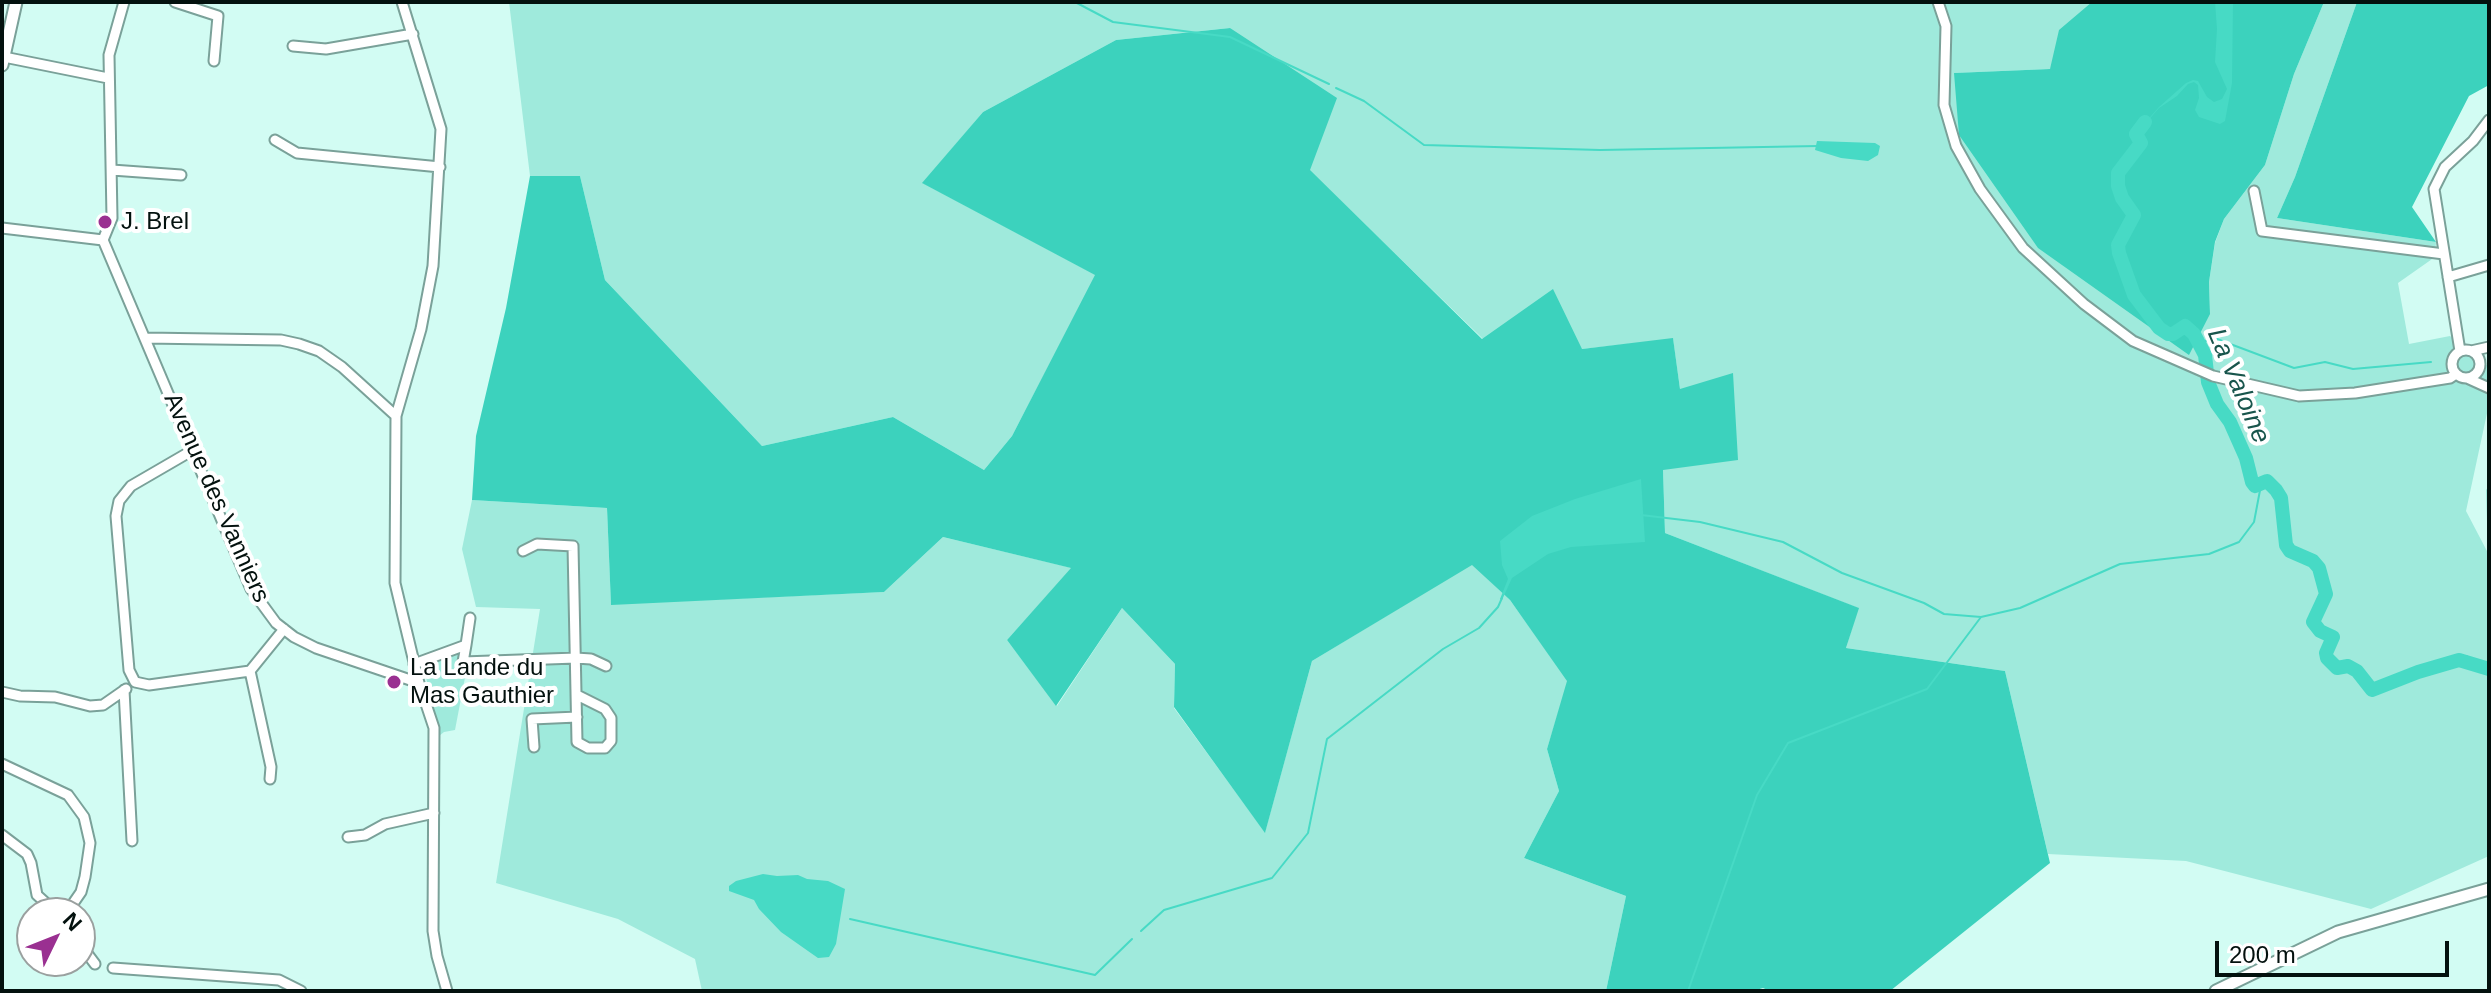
<!DOCTYPE html>
<html>
<head>
<meta charset="utf-8">
<style>
  body { margin:0 }
  #map { position:relative; width:2491px; height:993px; overflow:hidden; background:#d2fcf3; font-family:Helvetica,sans-serif }
  canvas { display:block }
  .frame { position:absolute; inset:0; border:4px solid #03110e; pointer-events:none }
  .north { position:absolute; left:16px; top:897px; width:80px; height:80px; box-sizing:border-box; background:#fff; border:2px solid #9aa09f; border-radius:50%; rotate:47deg; font-size:22px; font-weight:700; line-height:32px; text-align:center; color:#03110e }
  .north::after { content:''; display:block; margin:auto; width:28px; height:36px; background:#9a3091; clip-path:polygon(50% 0,100% 100%,50% 72%,0 100%) }
  .scale { position:absolute; left:2215px; top:941px; width:234px; height:36px; box-sizing:border-box; border:4px solid #03110e; border-top:0; padding-left:10px; font-size:24px; line-height:28px; white-space:nowrap; color:#03110e; -webkit-text-stroke:6px #fff; paint-order:stroke }
</style>
</head>
<body>
<div id="map">
<canvas width="2491" height="993"></canvas>
<div class="frame"></div>
<div class="north">N</div>
<div class="scale">200 m</div>
</div>
<script>
const c = document.querySelector('canvas').getContext('2d');
c.lineJoin = 'round';
function fill(path, color) {
  c.fillStyle = color;
  c.fill(path, 'evenodd');
}
function shape(rows) {
  const path = new Path2D();
  for (const r of rows) {
    if (r.length === 3) {
      path.moveTo(r[0] + r[2], r[1]);
      path.arc(r[0], r[1], r[2], 0, 2 * Math.PI);
      continue;
    }
    path.moveTo(r[0], r[1]);
    for (let i = 2; i < r.length; i += 2) path.lineTo(r[i], r[i + 1]);
  }
  return path;
}
function stroke(path, color, width, dash) {
  c.strokeStyle = color;
  c.lineWidth = width;
  c.lineCap = dash ? 'butt' : 'round';
  c.setLineDash(dash || []);
  c.stroke(path);
}
function write(font, color, halo, rows, align = 'center') {
  c.font = font + ' Helvetica,sans-serif';
  c.lineWidth = 8;
  c.setLineDash([]);
  c.textBaseline = 'middle';
  c.strokeStyle = halo;
  c.fillStyle = color;
  for (const [text, x, y, turn = 0] of rows) {
    c.save();
    c.translate(x, y);
    c.rotate((+turn || 0) * Math.PI / 180);
    c.textAlign = isNaN(turn) ? turn : align;
    if (halo) c.strokeText(text, 0, 0);
    c.fillText(text, 0, 0);
    c.restore();
  }
}
fill(shape([
  [509,2,2097,2,2050,69,1954,73,2210,314,2209,282,2215,243,2224,219,2265,165,2294,74,2324,2,2357,2,2295,177,2277,218,2436,242,2435,257,2398,283,2409,344,2450,336,2489,367,2489,404,2466,511,2488,553,2486,490,2489,486,2489,856,2371,909,2186,861,2048,854,2005,671,1846,648,1858,608,1665,533,1663,470,1680,389,1673,339,1582,349,1483,339,1309,170,1230,28,1116,40,983,112,923,183,1096,275,1012,436,984,470,893,417,762,446,605,280,580,176,530,176],
  [472,500,607,508,611,604,884,592,943,537,1072,568,1007,640,1057,706,1122,608,1175,664,1174,708,1265,832,1312,661,1472,564,1510,600,1568,681,1547,749,1559,791,1524,858,1626,896,1606,991,702,991,695,959,618,919,496,883,540,609,476,607,462,549],
  [468,649,467,667,455,730,444,732,439,736,424,668,429,661]
]), '#9feadc');
fill(shape([
  [2092,2,2324,2,2294,74,2265,165,2224,219,2215,242,2209,282,2210,314,2189,355,2038,248,1959,135,1954,73,2050,69,2059,30],
  [2357,2,2489,2,2489,85,2469,96,2412,207,2436,242,2277,218,2295,177],
  [1230,28,1337,98,1310,170,1482,339,1553,289,1582,349,1673,338,1680,389,1733,373,1738,460,1663,470,1665,533,1859,608,1846,648,2005,671,2050,863,1890,991,1770,991,1763,988,1753,991,1606,991,1626,896,1524,858,1559,791,1547,749,1567,681,1510,600,1472,565,1312,661,1265,833,1174,707,1175,664,1122,608,1056,706,1007,640,1071,568,943,537,884,592,611,605,607,508,472,500,476,436,506,308,530,176,580,176,605,280,762,446,893,417,984,470,1012,436,1095,275,922,183,983,112,1116,40]
]), '#3cd2bd');
fill(shape([
  [2215,2,2233,2,2232,83,2225,121,2220,124,2199,117,2195,110,2199,98,2198,85,2194,82,2188,84,2177,96,2159,108,2145,124,2140,132,2147,142,2130,159,2120,179,2124,196,2134,206,2138,216,2121,246,2133,277,2135,289,2167,331,2176,329,2186,321,2195,326,2197,329,2194,331,2208,359,2189,329,2184,326,2173,334,2168,334,2159,328,2134,295,2118,245,2134,215,2122,198,2118,186,2118,173,2141,143,2136,134,2138,131,2159,107,2186,83,2193,80,2198,81,2207,97,2214,102,2222,99,2227,89,2215,62,2217,29],
  [1817,141,1875,143,1880,146,1878,155,1868,161,1841,158,1815,150],
  [2208,382,2213,383,2218,401,2233,418,2245,450,2251,457,2254,479,2258,482,2269,479,2283,495,2288,524,2286,537,2290,546,2301,554,2316,560,2325,571,2327,594,2317,619,2321,627,2333,631,2337,639,2328,654,2331,660,2337,663,2354,665,2366,675,2370,685,2374,687,2461,655,2467,655,2478,665,2489,667,2489,669,2459,660,2418,672,2372,690,2357,671,2348,666,2337,668,2331,663,2327,653,2333,637,2320,631,2313,622,2326,594,2324,577,2313,561,2297,556,2286,545,2281,498,2267,481,2255,486,2252,482,2246,458,2230,422,2217,404],
  [1641,479,1645,542,1571,547,1548,554,1512,578,1502,600,1500,599,1508,579,1502,565,1500,541,1532,516,1575,499],
  [763,874,777,876,798,875,807,879,828,881,845,889,836,944,829,957,818,958,808,951,781,932,759,909,754,900,729,891,729,886,736,881]
]), '#47dac5');
stroke(shape([
  [1075,2,1113,22,1230,37,1329,84],
  [1336,88,1364,101,1424,145,1600,150,1818,146],
  [2199,342,2217,339,2294,368,2325,362,2353,369,2431,362],
  [1641,515,1700,522,1783,542,1842,573,1924,603,1944,614,1981,617],
  [850,919,1095,975,1132,939],
  [1141,931,1164,910,1272,878,1308,833,1327,739,1443,649,1479,628,1498,607,1502,598],
  [1688,991,1757,795,1788,743,1927,689,1981,617,2020,608,2120,564,2209,554,2239,542,2254,522,2261,485]
]), '#47dac5', 2);
stroke(shape([
  [2145,122,2136,134,2141,143,2118,173,2118,186,2122,198,2134,215,2118,245,2119,253,2134,295,2159,328,2168,334,2173,334,2185,326,2194,334,2205,355,2208,382,2217,404,2230,422,2246,458,2252,482,2255,486,2267,481,2276,490,2281,498,2286,545,2290,551,2313,561,2319,568,2326,594,2313,622,2320,631,2333,637,2326,653,2327,658,2337,668,2348,666,2357,671,2372,690,2418,672,2459,660,2489,669]
]), '#47dac5', 14);
const minor = shape([
  [124,2,109,55,112,218,103,240,251,589,276,623,294,637,316,648,419,683],
  [175,2,218,16,214,61],
  [402,2,441,129,433,266,421,329,396,416,395,583,419,683,434,728,433,931,437,956,447,991],
  [1938,2,1946,26,1944,105,1956,146,1980,189,2023,248,2084,304,2133,341,2213,376,2299,396,2355,393,2450,378,2456,374],
  [293,46,326,49,413,34],
  [4,57,108,78],
  [275,140,297,153,440,167],
  [112,170,181,175],
  [2254,191,2262,231,2444,254],
  [2,228,103,240],
  [2448,277,2489,265],
  [145,338,281,340,299,344,319,351,342,367,396,416],
  [2466,364,14],
  [2460,351,2434,189,2445,167,2473,141,2489,120],
  [2471,351,2489,347],
  [2467,378,2489,388],
  [193,450,131,486,119,501,116,516,129,670,135,682,149,685,250,671,284,629],
  [523,551,537,544,573,546,577,742,588,748,605,748,611,741,611,718,605,709,577,695],
  [466,645,463,662,576,658,591,659,606,666],
  [414,664,466,645,470,618],
  [250,671,271,767,270,779],
  [124,690,132,841],
  [2,692,20,696,55,697,90,706,103,705,126,689],
  [534,747,532,719,577,717],
  [2,764,68,795,84,817,90,843,85,877,81,892,72,905,62,913],
  [2,835,27,854,31,863,37,895,57,913],
  [348,837,365,835,385,824,434,813],
  [80,944,95,964],
  [113,968,279,980,301,991]
]);
const major = shape([
  [2,65,16,2],
  [2216,991,2338,932,2489,889]
]);
stroke(minor, '#7aa199', 13);
stroke(major, '#7aa199', 15);
stroke(minor, '#fff', 9);
stroke(major, '#fff', 11);
for (const [x, y, r, color] of [
  [105,222,8,"#9a3091"],
  [394,682,8,"#9a3091"]
]) {
  const dot = new Path2D();
  dot.arc(x, y, r, 0, 2 * Math.PI);
  c.fillStyle = color;
  c.fill(dot);
  stroke(dot, '#fff', 3);
}
write('24px', '#03110e', '#fff', [
  ["J. Brel",121,222],
  ["La Lande du",410,668],
  ["Mas Gauthier",410,696]
], 'left');
write('24px', '#03110e', '#fff', [
  ["Avenue des Vanniers",216,498,66]
]);
write('italic 26px', '#18554c', '#fff', [
  ["La Valoine",2238,386,67]
]);
</script>
</body>
</html>
